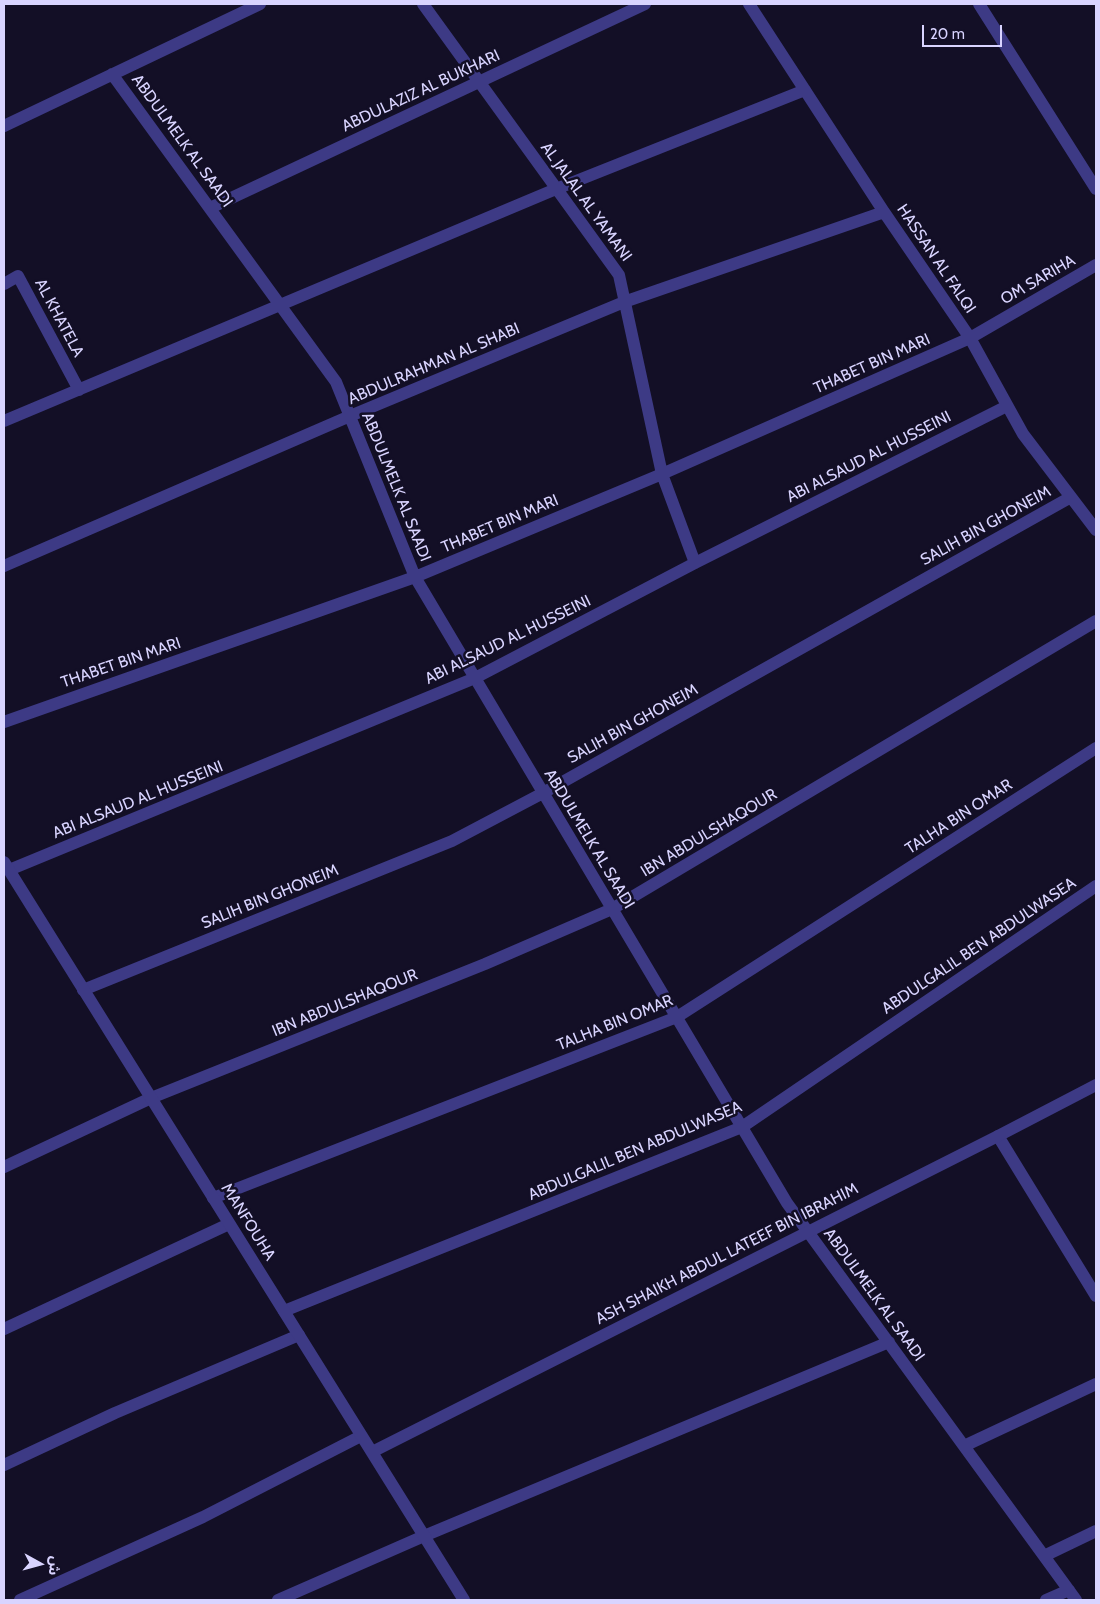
<!DOCTYPE html>
<html>
<head>
<meta charset="utf-8">
<style>
  body { margin:0 }
  #map { position:relative; width:1100px; height:1604px; overflow:hidden; background:#130f26; font-family:Cabin,"Noto Sans Arabic",sans-serif }
  canvas { display:block }
  .frame { position:absolute; inset:0; border:5px solid #d9d4ff; pointer-events:none }
  .north { position:absolute; left:15px; top:1539px; width:50px; height:50px; -webkit-text-stroke:4px #130f26; paint-order:stroke; rotate:97deg; font-size:14px; font-weight:700; line-height:20px; text-align:center; color:#d9d4ff }
  .north::after { content:''; display:block; margin:auto; width:18px; height:22px; background:#d9d4ff; clip-path:polygon(50% 0,100% 100%,50% 72%,0 100%) }
  .scale { position:absolute; left:922px; top:25px; width:80px; height:22px; box-sizing:border-box; border:2px solid #d9d4ff; border-top:0; padding-left:6px; font-size:15px; line-height:18px; white-space:nowrap; color:#d9d4ff; -webkit-text-stroke:4px #130f26; paint-order:stroke }
</style>
</head>
<body>
<div id="map">
<canvas width="1100" height="1604"></canvas>
<div class="frame"></div>
<div class="north">ش</div>
<div class="scale">20 m</div>
</div>
<script>
const c = document.querySelector('canvas').getContext('2d');
c.lineJoin = 'round';
function shape(rows) {
  const path = new Path2D();
  for (const r of rows) {
    path.moveTo(r[0], r[1]);
    for (let i = 2; i < r.length; i += 2) path.lineTo(r[i], r[i + 1]);
  }
  return path;
}
function stroke(path, color, width, dash) {
  c.strokeStyle = color;
  c.lineWidth = width;
  c.lineCap = dash ? 'butt' : 'round';
  c.setLineDash(dash || []);
  c.stroke(path);
}
function write(font, color, halo, rows, align = 'center') {
  c.font = font + ' Cabin,sans-serif';
  c.lineWidth = 5;
  c.setLineDash([]);
  c.textBaseline = 'middle';
  c.strokeStyle = halo;
  c.fillStyle = color;
  for (const [text, x, y, turn = 0] of rows) {
    c.save();
    c.translate(x, y);
    c.rotate((+turn || 0) * Math.PI / 180);
    c.textAlign = isNaN(turn) ? turn : align;
    if (halo) c.strokeText(text, 0, 0);
    c.fillText(text, 0, 0);
    c.restore();
  }
}
stroke(shape([
  [423,4,619,275,662,474,695,563],
  [749,4,884,212,970,338,1023,434,1096,530],
  [979,4,1096,189],
  [112,74,336,382,415,577,787,1203,1076,1600],
  [4,126,260,4],
  [210,208,645,4],
  [4,284,18,276,79,390],
  [4,421,556,189,805,90],
  [4,566,350,416,624,302,884,212],
  [4,722,415,577,662,474,970,338,1096,265],
  [9,870,475,678,695,563,1007,406],
  [83,990,452,841,543,793,1071,497],
  [998,1136,1096,1296],
  [4,1167,151,1098,485,964,612,909,1096,621],
  [213,1198,677,1017,1096,748],
  [284,1311,742,1127,1096,886],
  [4,1329,229,1224],
  [964,1446,1096,1384],
  [4,1465,115,1413,299,1335],
  [1044,1556,1096,1531],
  [20,1600,203,1517,361,1436],
  [278,1600,424,1536,889,1342],
  [1046,1600,1069,1590]
]), '#3d3a85', 12);
stroke(shape([
  [4,862,464,1600],
  [372,1452,998,1136,1096,1085]
]), '#3d3a85', 12);
write('16px', '#d9d4ff', '#130f26', [
  ["ABDULAZIZ AL BUKHARI",421,91,-25],
  ["ABDULMELK AL SAADI",182,141,54],
  ["AL JALAL AL YAMANI",586,202,54],
  ["HASSAN AL FALQI",936,259,56],
  ["OM SARIHA",1038,280,-30],
  ["AL KHATELA",59,318,62],
  ["ABDULRAHMAN AL SHABI",434,364,-23],
  ["THABET BIN MARI",872,364,-24],
  ["ABI ALSAUD AL HUSSEINI",869,457,-27],
  ["ABDULMELK AL SAADI",396,487,68],
  ["THABET BIN MARI",500,524,-23],
  ["SALIH BIN GHONEIM",986,526,-29],
  ["ABI ALSAUD AL HUSSEINI",508,640,-26],
  ["THABET BIN MARI",121,663,-19],
  ["SALIH BIN GHONEIM",633,724,-29],
  ["ABI ALSAUD AL HUSSEINI",138,800,-22],
  ["TALHA BIN OMAR",959,817,-33],
  ["IBN ABDULSHAQOUR",709,833,-31],
  ["ABDULMELK AL SAADI",589,839,59],
  ["SALIH BIN GHONEIM",270,897,-22],
  ["ABDULGALIL BEN ABDULWASEA",979,946,-34],
  ["IBN ABDULSHAQOUR",345,1003,-22],
  ["TALHA BIN OMAR",615,1023,-22],
  ["ABDULGALIL BEN ABDULWASEA",635,1151,-23],
  ["MANFOUHA",248,1222,58],
  ["ASH SHAIKH ABDUL LATEEF BIN IBRAHIM",727,1254,-27],
  ["ABDULMELK AL SAADI",874,1295,54]
]);
</script>
</body>
</html>
